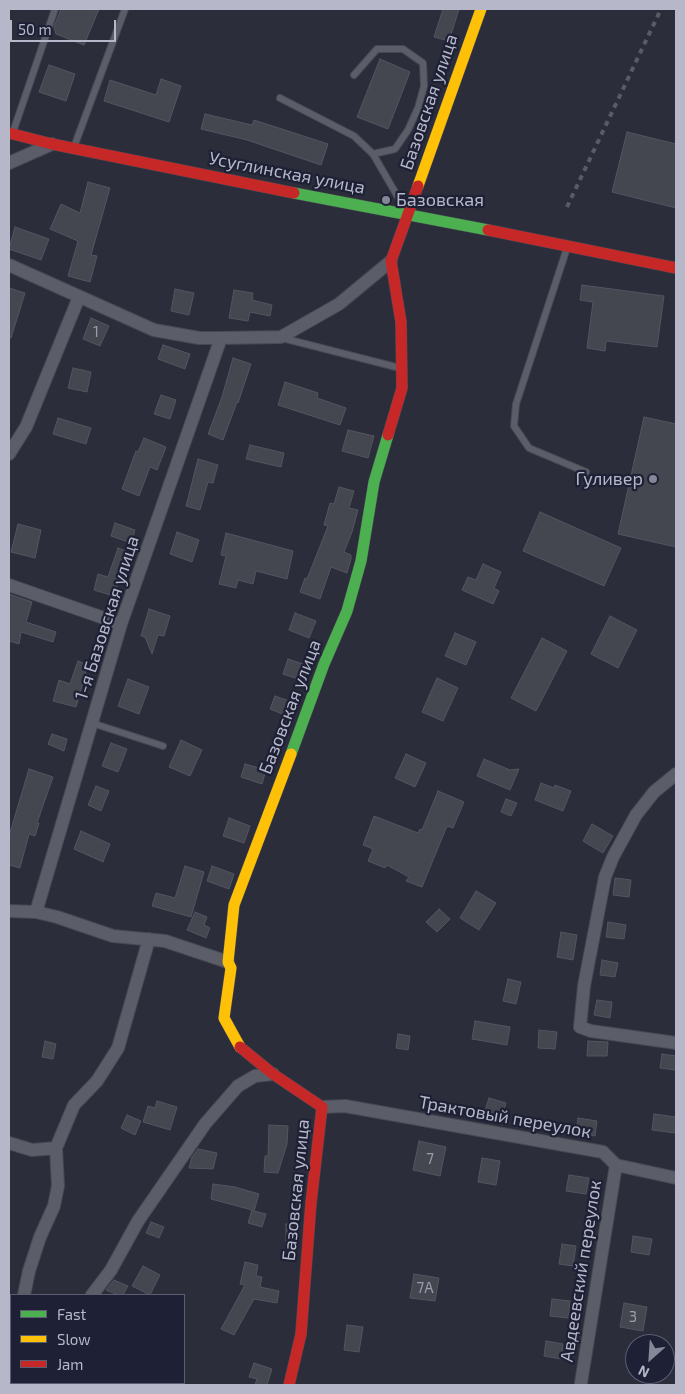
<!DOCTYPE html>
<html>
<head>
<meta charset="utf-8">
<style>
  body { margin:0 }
  #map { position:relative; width:685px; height:1394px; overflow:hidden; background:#2b2d3a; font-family:"Exo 2",sans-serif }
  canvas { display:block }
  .frame { position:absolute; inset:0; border:10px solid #b6b8ca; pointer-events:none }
  .legend { position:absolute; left:10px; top:1294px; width:175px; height:90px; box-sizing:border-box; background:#1e2135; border:1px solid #5b5d71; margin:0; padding:6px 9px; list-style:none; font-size:15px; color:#b6b8ca }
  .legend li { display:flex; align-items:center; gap:10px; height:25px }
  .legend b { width:25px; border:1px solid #5b5d71 }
  .north { position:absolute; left:625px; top:1334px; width:50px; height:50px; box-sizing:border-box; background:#1e2135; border:1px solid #5b5d71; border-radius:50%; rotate:206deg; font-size:14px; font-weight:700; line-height:20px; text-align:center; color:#b6b8ca }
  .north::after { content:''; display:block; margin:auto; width:18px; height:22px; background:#858798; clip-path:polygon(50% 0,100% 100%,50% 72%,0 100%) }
  .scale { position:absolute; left:10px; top:20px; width:106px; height:22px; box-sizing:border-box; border:2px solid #b6b8ca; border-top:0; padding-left:6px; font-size:15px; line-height:18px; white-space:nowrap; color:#b6b8ca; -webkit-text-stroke:4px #1e2135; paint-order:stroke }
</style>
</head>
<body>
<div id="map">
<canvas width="685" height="1394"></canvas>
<div class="frame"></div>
<ul class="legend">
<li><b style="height:6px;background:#4caf50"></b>Fast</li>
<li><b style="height:6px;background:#ffc107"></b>Slow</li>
<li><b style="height:6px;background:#c62828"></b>Jam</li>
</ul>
<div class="north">N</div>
<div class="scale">50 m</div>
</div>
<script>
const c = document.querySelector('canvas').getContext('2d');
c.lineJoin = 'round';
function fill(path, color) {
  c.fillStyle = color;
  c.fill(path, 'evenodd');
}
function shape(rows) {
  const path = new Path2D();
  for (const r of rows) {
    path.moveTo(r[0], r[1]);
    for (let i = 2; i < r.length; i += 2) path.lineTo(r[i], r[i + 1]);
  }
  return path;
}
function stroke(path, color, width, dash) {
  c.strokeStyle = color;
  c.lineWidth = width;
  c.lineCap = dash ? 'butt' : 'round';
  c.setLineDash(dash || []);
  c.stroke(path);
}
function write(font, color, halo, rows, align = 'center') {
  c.font = font + ' "Exo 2",sans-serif';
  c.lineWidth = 4.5;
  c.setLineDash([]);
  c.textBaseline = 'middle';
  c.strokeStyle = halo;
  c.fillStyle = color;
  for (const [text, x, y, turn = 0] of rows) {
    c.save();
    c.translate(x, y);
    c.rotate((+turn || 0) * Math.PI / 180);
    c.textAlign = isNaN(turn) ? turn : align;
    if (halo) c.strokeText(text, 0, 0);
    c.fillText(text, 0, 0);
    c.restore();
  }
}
const building = shape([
  [61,9,99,9,84,45,56,34,54,27,61,9],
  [443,9,459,9,449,41,434,37,443,9],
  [380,59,410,72,388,129,357,117,380,59],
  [49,65,75,74,66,101,39,92,49,65],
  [161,79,181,86,169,122,104,101,110,80,156,95,161,79],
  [205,114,252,125,254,120,328,144,321,165,247,140,201,129,205,114],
  [627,132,676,144,676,208,612,192,627,132],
  [88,182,110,188,91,255,97,256,90,282,68,276,78,241,50,229,61,204,80,213,88,182],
  [15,227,49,239,41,260,9,249,15,227],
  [582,285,664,296,657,347,606,341,605,351,587,348,593,302,580,300,582,285],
  [9,288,25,293,11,338,9,337,9,288],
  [175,289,194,293,189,315,171,311,175,289],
  [234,290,253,293,252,300,272,305,270,316,250,312,248,321,229,318,234,290],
  [91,318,109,326,100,346,83,339,91,318],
  [163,345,190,354,185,369,158,359,163,345],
  [233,358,251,364,238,403,237,402,223,440,208,434,222,397,233,358],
  [73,368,91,372,87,392,68,388,73,368],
  [285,382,318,393,317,398,346,408,340,425,278,405,285,382],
  [161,395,176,400,170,419,154,414,161,395],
  [644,417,676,424,676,547,618,534,644,417],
  [58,418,91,428,86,444,53,434,58,418],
  [348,430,374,436,368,458,342,451,348,430],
  [144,438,166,447,157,470,150,467,139,496,122,489,136,451,138,452,144,438],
  [250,445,284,453,281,467,246,459,250,445],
  [198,459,218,465,213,483,208,482,200,510,186,506,198,459],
  [339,487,354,491,349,508,358,510,352,532,344,552,351,555,351,559,347,573,331,567,320,599,300,592,305,578,307,579,328,526,324,525,330,503,334,504,339,487],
  [540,512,621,548,604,586,523,551,540,512],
  [115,523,135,530,131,543,111,536,115,523],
  [18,524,41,530,35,558,11,552,18,524],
  [177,532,199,540,192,562,170,554,177,532],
  [226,533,293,551,287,579,256,571,253,584,238,580,236,588,219,584,226,556,221,555,226,533],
  [118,548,132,553,126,570,122,568,114,596,94,590,98,574,108,577,118,548],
  [483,564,501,572,494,588,499,591,493,604,462,590,468,577,476,580,483,564],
  [9,594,32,602,26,622,56,632,53,642,21,632,19,644,9,641,9,594],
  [149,609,170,616,164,636,158,635,152,654,145,637,141,636,149,609],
  [295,613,316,621,309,638,289,630,295,613],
  [610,616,637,630,618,668,591,654,610,616],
  [455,633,476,642,466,665,445,656,455,633],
  [542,638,567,651,536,711,511,698,542,638],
  [288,659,303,664,298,679,283,674,288,659],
  [78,661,88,665,76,707,53,701,59,680,70,684,78,661],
  [437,678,458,688,443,721,422,712,437,678],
  [128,679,149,687,139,714,118,706,128,679],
  [275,696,292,702,287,716,270,709,275,696],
  [52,734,67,739,64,751,48,744,52,734],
  [181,740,202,750,190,776,169,767,181,740],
  [111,743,127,749,118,772,102,766,111,743],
  [406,754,426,763,415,787,395,778,406,754],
  [484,759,510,770,519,769,510,790,477,776,484,759],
  [245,764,266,770,262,784,241,777,245,764],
  [29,769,53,777,37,823,39,823,35,836,29,834,20,868,9,865,9,836,29,769],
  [541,783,554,788,555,785,571,791,563,811,535,800,541,783],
  [96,786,109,791,101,811,88,805,96,786],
  [438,791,464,802,453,828,447,826,422,887,406,881,409,877,387,865,385,868,368,861,373,849,363,845,374,816,418,833,420,829,422,830,438,791],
  [506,799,517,803,511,816,501,812,506,799],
  [229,818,250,826,244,843,223,836,229,818],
  [592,824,613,836,603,853,583,841,592,824],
  [81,831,110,844,103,862,74,849,81,831],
  [185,866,204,872,191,917,152,906,156,893,175,898,185,866],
  [212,866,234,874,229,889,207,881,212,866],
  [615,878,631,880,629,897,613,895,615,878],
  [476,891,496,903,479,930,460,918,476,891],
  [439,909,450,919,437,932,426,922,439,909],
  [195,912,207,917,204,925,210,928,206,938,187,930,195,912],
  [608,922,626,925,624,939,606,937,608,922],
  [561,932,577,935,573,960,557,957,561,932],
  [602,960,618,963,615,977,600,975,602,960],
  [508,979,521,982,516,1004,503,1001,508,979],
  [597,1000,612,1002,610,1018,594,1015,597,1000],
  [475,1021,510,1027,507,1045,472,1039,475,1021],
  [539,1030,557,1032,555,1049,538,1048,539,1030],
  [398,1034,410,1036,408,1050,396,1048,398,1034],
  [45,1041,56,1044,53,1059,42,1057,45,1041],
  [588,1041,608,1042,607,1056,587,1056,588,1041],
  [662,1054,676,1056,676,1070,660,1068,662,1054],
  [489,1098,506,1103,502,1116,485,1111,489,1098],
  [157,1101,177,1107,170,1130,143,1122,148,1106,155,1108,157,1101],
  [654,1114,676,1117,676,1133,652,1130,654,1114],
  [127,1115,141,1121,135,1135,121,1128,127,1115],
  [578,1118,597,1121,595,1136,576,1133,578,1118],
  [269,1125,288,1126,287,1144,278,1173,264,1172,265,1156,268,1156,269,1125],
  [419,1141,446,1147,440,1176,413,1170,419,1141],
  [198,1149,217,1153,213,1169,189,1168,192,1157,198,1149],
  [482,1158,500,1161,496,1185,478,1182,482,1158],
  [569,1175,589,1178,586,1194,566,1191,569,1175],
  [213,1184,235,1187,259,1194,254,1211,266,1214,262,1227,248,1223,252,1210,211,1199,213,1184],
  [151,1222,164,1227,159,1238,146,1233,151,1222],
  [286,1224,299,1224,297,1250,286,1250,286,1224],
  [633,1236,652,1239,649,1255,631,1252,633,1236],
  [562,1244,576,1246,573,1266,559,1264,562,1244],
  [245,1262,258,1265,256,1276,262,1277,260,1287,279,1291,277,1303,254,1299,234,1335,221,1329,245,1285,240,1284,245,1262],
  [143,1266,160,1275,150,1295,132,1286,143,1266],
  [414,1274,439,1278,435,1301,410,1298,414,1274],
  [114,1280,128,1286,123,1295,118,1295,106,1290,114,1280],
  [552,1299,570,1301,568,1318,550,1316,552,1299],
  [624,1303,647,1307,643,1331,620,1327,624,1303],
  [347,1325,363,1327,359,1352,344,1350,347,1325],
  [546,1341,563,1344,561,1359,544,1356,546,1341],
  [254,1363,272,1369,267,1385,255,1385,257,1379,249,1377,254,1363]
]);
fill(building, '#444650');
stroke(building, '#535561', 1);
const lane = shape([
  [354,75,377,49,403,49,423,63,424,86,418,108,408,130,395,149,373,154],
  [280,98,354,136,373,154,406,211],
  [13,132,55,9],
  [74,147,125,9],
  [567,248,516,404,514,426,529,448,586,472],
  [282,338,400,368],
  [92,723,163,746]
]);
const street = shape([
  [9,163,52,144],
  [9,265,154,330,199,338,221,338,281,337,339,304,391,261],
  [9,454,26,427,79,297],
  [9,585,121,624],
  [676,774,654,792,636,815,613,857,605,877,584,986,580,1027,591,1031,676,1043],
  [9,911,36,912,57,917,113,936,165,941,228,962],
  [36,912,121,624,221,338],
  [322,1107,345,1106,603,1152,616,1165,676,1178],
  [9,1143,32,1150,56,1148],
  [24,1295,29,1271,40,1237,54,1206,58,1186,56,1148,74,1105,97,1081,118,1048,149,939],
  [92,1295,111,1270,138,1221,205,1124,238,1086,255,1076,273,1074],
  [9,1372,11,1359],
  [581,1383,616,1165],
  [55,1385,55,1383]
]);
const fast = shape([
  [294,193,488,230],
  [291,754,324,664,347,611,361,561,374,482,388,435]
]);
const slow = shape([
  [418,186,481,9],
  [240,1047,224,1018,231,968,228,962,234,905,291,754]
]);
const jam = shape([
  [9,133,52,144,294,193],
  [488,230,676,268],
  [388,435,402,388,401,322,391,261,418,186],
  [240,1047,273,1074,322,1107,311,1203,301,1334,289,1385]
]);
stroke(lane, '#474953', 8);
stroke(street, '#474953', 14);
stroke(fast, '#474953', 12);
stroke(slow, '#474953', 12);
stroke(jam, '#474953', 12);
stroke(lane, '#5b5d68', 6);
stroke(street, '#5b5d68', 12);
stroke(fast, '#4caf50', 11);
stroke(slow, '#ffc107', 11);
stroke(jam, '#c62828', 11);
stroke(shape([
  [567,207,661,9]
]), '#5a5b66', 4, [5, 5]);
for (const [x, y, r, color] of [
  [386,200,5,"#858798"],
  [653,479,5,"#858798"]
]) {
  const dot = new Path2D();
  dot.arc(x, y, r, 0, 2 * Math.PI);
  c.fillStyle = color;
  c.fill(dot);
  stroke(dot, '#1e2135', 2);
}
write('15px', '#9a9cac', null, [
  ["1",96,332],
  ["7",430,1159],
  ["7А",425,1288],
  ["3",633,1317]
]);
write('18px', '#b6b8ca', '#1e2135', [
  ["Базовская улица",429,102,-71],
  ["Усуглинская улица",287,173,11],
  ["1-я Базовская улица",107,618,-72],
  ["Базовская улица",290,707,-69],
  ["Трактовый переулок",505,1117,10],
  ["Базовская улица",296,1190,-84],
  ["Авдеевский переулок",581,1271,-81]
]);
write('18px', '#b6b8ca', '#1e2135', [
  ["Базовская",396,200],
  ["Гуливер",643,479,"right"]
], 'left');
</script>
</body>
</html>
